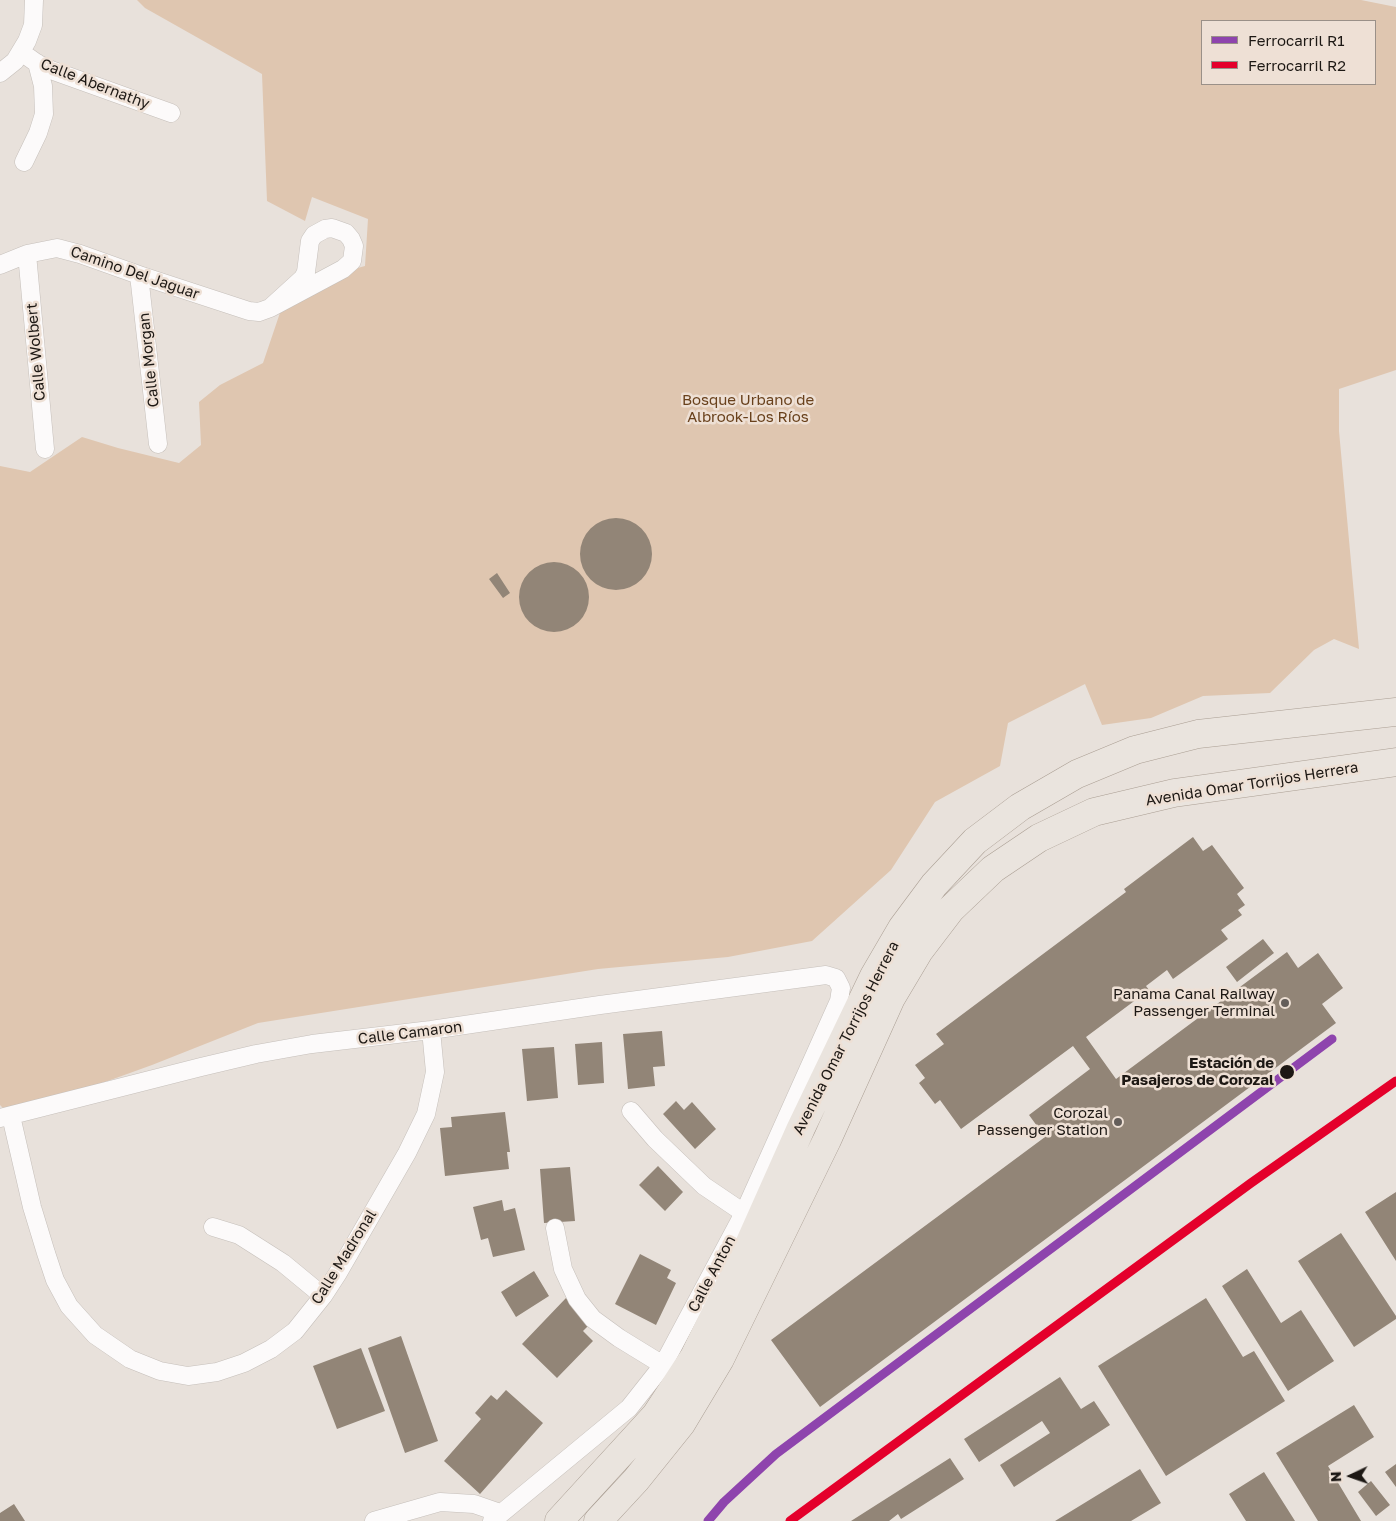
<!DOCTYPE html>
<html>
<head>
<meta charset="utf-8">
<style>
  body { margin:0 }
  #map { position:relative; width:1396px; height:1521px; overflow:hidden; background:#e8e1db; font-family:"Golos Text",sans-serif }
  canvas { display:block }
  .legend { position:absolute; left:1201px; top:20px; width:175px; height:65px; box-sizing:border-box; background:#eee0d5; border:1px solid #9a9088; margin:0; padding:6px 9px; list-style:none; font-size:15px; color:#1d1814 }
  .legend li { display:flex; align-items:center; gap:10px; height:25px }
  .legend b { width:25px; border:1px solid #9a9088 }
  .north { position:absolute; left:1326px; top:1451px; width:50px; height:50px; -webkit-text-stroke:4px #eee0d5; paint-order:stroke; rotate:267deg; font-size:14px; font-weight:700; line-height:20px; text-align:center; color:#1d1814 }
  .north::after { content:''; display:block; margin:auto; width:18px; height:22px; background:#1d1814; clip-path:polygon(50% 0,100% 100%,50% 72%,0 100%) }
</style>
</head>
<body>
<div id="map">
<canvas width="1396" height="1521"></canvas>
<ul class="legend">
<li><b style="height:6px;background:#8e44ad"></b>Ferrocarril R1</li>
<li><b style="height:6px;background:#e4002b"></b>Ferrocarril R2</li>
</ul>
<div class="north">N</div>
</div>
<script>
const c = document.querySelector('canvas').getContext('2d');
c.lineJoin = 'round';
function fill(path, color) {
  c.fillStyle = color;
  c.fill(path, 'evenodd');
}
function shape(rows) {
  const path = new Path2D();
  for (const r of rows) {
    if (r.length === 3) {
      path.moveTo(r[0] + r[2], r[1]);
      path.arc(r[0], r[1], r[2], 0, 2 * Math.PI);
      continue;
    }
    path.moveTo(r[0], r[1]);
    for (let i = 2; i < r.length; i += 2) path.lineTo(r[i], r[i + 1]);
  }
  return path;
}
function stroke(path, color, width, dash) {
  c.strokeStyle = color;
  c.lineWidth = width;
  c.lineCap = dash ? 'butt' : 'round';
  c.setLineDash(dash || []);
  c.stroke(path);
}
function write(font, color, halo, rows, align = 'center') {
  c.font = font + ' "Golos Text",sans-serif';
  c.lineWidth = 5;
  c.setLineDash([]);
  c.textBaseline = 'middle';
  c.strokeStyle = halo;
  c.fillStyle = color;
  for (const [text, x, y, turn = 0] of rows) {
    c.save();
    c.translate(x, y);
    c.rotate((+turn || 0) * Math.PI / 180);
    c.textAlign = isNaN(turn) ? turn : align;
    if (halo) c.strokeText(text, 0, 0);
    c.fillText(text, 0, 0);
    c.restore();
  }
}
fill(shape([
  [137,0,1361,0,1396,7,1396,370,1339,389,1339,431,1359,649,1334,639,1314,650,1270,693,1203,696,1151,718,1102,725,1085,684,1008,723,1000,766,935,802,891,870,812,941,728,957,598,969,258,1023,152,1065,11,1116,0,1105,0,466,30,472,82,437,118,448,179,463,201,445,199,402,220,385,263,363,285,298,328,276,365,266,368,219,312,197,305,221,267,201,262,74,145,8],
  [1202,21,1375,21,1375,84,1202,84]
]), '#dfc6b0');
fill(shape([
  [616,554,36],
  [554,597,35],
  [497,573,510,593,503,598,489,579],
  [1193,837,1203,851,1212,845,1244,888,1237,894,1245,905,1238,910,1242,915,1221,930,1228,939,1173,979,1167,970,1146,986,1149,990,1086,1037,1116,1079,1287,952,1298,968,1318,953,1343,988,1322,1004,1336,1023,820,1407,771,1340,1045,1137,1029,1115,1090,1069,1073,1046,961,1129,940,1100,935,1104,919,1083,925,1078,915,1065,944,1044,936,1034,1126,892,1124,889],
  [1263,939,1274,953,1237,982,1226,967],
  [662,1031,665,1066,653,1067,655,1086,628,1089,623,1034],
  [602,1042,604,1083,578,1085,575,1044],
  [554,1047,558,1098,527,1101,522,1049],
  [676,1101,684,1110,692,1102,716,1129,695,1149,663,1114],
  [505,1112,510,1152,507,1152,509,1169,445,1176,440,1128,452,1127,451,1117],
  [658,1166,683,1192,665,1211,639,1185],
  [570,1167,575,1221,544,1223,540,1169],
  [1396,1192,1396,1261,1365,1212],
  [502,1200,504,1211,515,1208,525,1250,493,1257,488,1238,481,1240,473,1207],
  [1341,1233,1396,1316,1396,1319,1354,1347,1298,1261],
  [640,1254,671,1270,667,1278,676,1283,656,1325,615,1304],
  [1247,1269,1281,1323,1301,1310,1334,1361,1288,1391,1222,1286],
  [534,1271,549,1296,516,1317,501,1292],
  [566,1298,591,1323,583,1331,593,1341,557,1378,522,1344],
  [1206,1298,1243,1357,1254,1351,1285,1401,1166,1476,1098,1366],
  [401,1336,438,1441,405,1453,368,1348],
  [361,1348,385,1411,337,1429,313,1366],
  [1060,1377,1081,1409,1094,1401,1110,1425,1014,1487,1000,1465,1050,1433,1042,1421,979,1462,964,1439],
  [506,1390,543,1423,480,1494,444,1461,481,1419,475,1413,491,1395,497,1400],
  [1354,1405,1374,1437,1328,1466,1361,1521,1318,1521,1276,1453],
  [950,1458,964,1479,901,1519,898,1514,889,1521,851,1521],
  [1396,1464,1396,1487,1385,1472],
  [1140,1469,1161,1503,1131,1521,1055,1521],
  [1264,1472,1295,1521,1246,1521,1229,1494],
  [1371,1481,1390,1505,1376,1516,1358,1492],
  [14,1504,25,1521,0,1521,0,1513]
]), '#928577');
const minor = shape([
  [21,52,38,64,51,70,171,113],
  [0,73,15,61,27,41,33,25,34,0],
  [24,162,38,133,44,114,43,86,37,63],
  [332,228,346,233,351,239,354,246,352,261,343,269,270,308,303,278,306,272,310,241,314,235,325,229,332,228],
  [27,254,45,449],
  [0,265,27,254,57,248,80,254,139,275,249,311,259,312,270,308],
  [139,275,158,444],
  [631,1111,655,1139,704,1186,744,1213],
  [11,1116,32,1207,46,1253,55,1280,69,1306,95,1335,130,1359,160,1371,188,1376,217,1372,244,1363,271,1349,295,1331,323,1296,338,1273,407,1153,426,1114,435,1072,431,1030],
  [0,1118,201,1067,256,1054,312,1044,431,1030,600,1005,826,975,836,978,841,988,839,1001,744,1213,663,1365,629,1408,492,1521],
  [213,1227,239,1235,283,1263,323,1296],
  [555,1228,563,1269,577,1299,593,1319,619,1338,663,1365],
  [374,1521,440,1502,474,1504,500,1513]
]);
const primary = shape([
  [559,1521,656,1415,694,1357,744,1256,801,1128,874,976,902,928,934,885,975,841,1020,807,1077,774,1135,750,1198,734,1396,712],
  [598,1521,636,1480,681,1424,720,1359,827,1140,891,998,919,951,951,909,993,869,1039,838,1094,812,1174,793,1396,762]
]);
stroke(minor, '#c5bfba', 19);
stroke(primary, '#aa9e93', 29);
stroke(minor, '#fcfafa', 18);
stroke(primary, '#eae4de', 28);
const rail = shape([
  [790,1521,1251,1183,1396,1081]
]);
stroke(rail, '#cfcdcc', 5.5);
stroke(rail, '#eee0d5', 4, [11]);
stroke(shape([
  [708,1521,724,1502,776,1454,1332,1039]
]), '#8e44ad', 9);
stroke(shape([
  [790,1521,1251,1183,1396,1081]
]), '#e4002b', 9);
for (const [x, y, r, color] of [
  [1285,1003,5,"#645e5a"],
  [1287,1072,8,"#1d1814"],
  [1118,1122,5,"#645e5a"]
]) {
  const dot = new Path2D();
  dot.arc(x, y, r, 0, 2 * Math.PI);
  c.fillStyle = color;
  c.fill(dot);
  stroke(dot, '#eee0d5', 2);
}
write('15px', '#1d1814', '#eee0d5', [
  ["Calle Abernathy",95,84,21],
  ["Camino Del Jaguar",135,273,19],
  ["Calle Wolbert",36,352,-95],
  ["Calle Morgan",149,360,-96],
  ["Avenida Omar Torrijos Herrera",1252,784,-9],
  ["Calle Camaron",410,1033,-7],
  ["Avenida Omar Torrijos Herrera",846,1038,-63],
  ["Calle Madronal",344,1257,-58],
  ["Calle Anton",712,1274,-62]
]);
write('15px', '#69411c', '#eee0d5', [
  ["Bosque Urbano de",748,400],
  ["Albrook-Los Ríos",748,417]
]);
write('15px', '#1d1814', '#eee0d5', [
  ["Panama Canal Railway",1275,994],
  ["Passenger Terminal",1275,1011],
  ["Corozal",1108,1113],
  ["Passenger Station",1108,1130]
], 'right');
write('bold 15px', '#1d1814', '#eee0d5', [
  ["Estación de",1274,1063],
  ["Pasajeros de Corozal",1274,1080]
], 'right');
</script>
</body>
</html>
